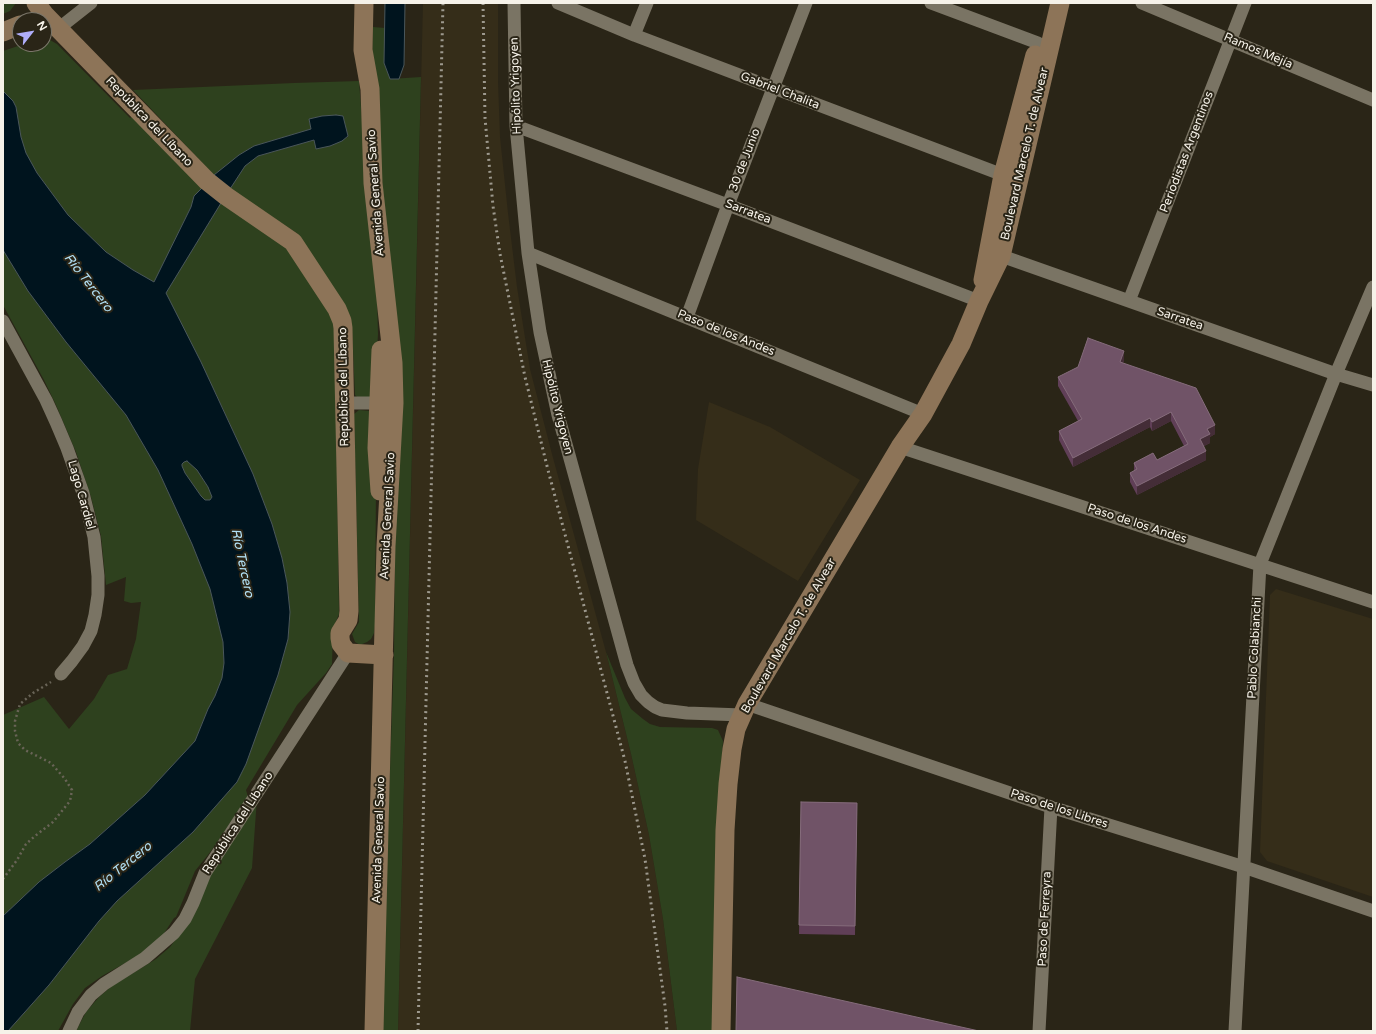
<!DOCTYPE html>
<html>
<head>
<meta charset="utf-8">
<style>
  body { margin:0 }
  #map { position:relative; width:1376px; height:1034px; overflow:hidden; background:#2a2517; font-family:"Varela Round",sans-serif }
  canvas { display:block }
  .frame { position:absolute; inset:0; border:4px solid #f6f2e9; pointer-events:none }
  .north { position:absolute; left:12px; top:12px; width:40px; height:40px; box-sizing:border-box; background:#2a2517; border:1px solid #7c776b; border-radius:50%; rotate:59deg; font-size:11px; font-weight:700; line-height:16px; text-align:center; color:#f6f2e9 }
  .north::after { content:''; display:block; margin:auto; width:14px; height:18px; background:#b0aefa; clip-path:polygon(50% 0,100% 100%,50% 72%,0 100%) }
</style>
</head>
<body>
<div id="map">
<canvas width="1376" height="1034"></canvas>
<div class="frame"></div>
<div class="north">N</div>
</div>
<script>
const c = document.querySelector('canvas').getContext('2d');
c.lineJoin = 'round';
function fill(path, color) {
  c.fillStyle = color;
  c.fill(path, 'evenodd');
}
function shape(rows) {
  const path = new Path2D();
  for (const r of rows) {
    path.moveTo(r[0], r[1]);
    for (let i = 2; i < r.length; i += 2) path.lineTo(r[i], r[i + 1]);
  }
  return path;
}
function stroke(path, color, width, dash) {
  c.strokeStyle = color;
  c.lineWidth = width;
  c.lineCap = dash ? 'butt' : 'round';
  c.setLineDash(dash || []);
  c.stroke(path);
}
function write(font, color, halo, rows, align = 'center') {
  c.font = font + ' "Varela Round",sans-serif';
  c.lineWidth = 4;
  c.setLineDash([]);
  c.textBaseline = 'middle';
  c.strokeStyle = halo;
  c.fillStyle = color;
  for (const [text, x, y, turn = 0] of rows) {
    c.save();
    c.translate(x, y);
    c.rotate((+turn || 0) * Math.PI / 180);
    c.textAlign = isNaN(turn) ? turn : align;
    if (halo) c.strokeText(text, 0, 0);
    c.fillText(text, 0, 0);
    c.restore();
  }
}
fill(shape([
  [423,3,498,3,498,81,500,137,508,213,517,287,530,369,552,454,606,652,631,754,649,835,663,919,677,1031,398,1031],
  [709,402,770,427,860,480,798,581,696,520,698,469],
  [1276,589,1373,619,1373,897,1267,861,1260,852,1270,595]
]), '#352d19');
fill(shape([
  [3,3,16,3,10,11,3,14],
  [373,27,385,28,384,63,390,79,421,77,398,1031,381,1031,394,655,395,548,384,205,372,56],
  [44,39,50,40,57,44,130,118,133,116,202,188,194,196,191,207,154,283,133,270,106,252,68,215,37,173,25,153,21,137,16,107,13,101,3,91,3,51,24,44,44,44],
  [359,81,365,159,376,260,378,334,375,390,370,398,357,397,355,395,352,327,298,234,230,189,245,166,258,156,314,140,316,149,330,146,348,137,343,116,322,116,309,119,311,129,254,146,239,155,214,175,133,90,294,83],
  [221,203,287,248,328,309,335,328,339,614,333,629,332,664,326,673,297,705,246,790,248,797,211,851,195,871,176,917,174,918,161,938,143,953,102,976,85,988,73,1004,58,1031,8,1031,49,985,99,921,117,901,193,832,237,782,278,675,288,639,290,612,287,583,282,558,272,524,253,474,218,398,165,293],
  [3,250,28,291,66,342,126,415,158,470,192,544,210,589,223,642,224,663,222,678,215,696,208,709,195,741,145,795,90,844,65,862,39,882,3,916,3,715,44,697,69,729,94,699,108,675,127,669,136,639,141,602,131,603,124,601,126,577,106,585,101,536,91,497,76,452,56,405,44,380,3,305],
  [359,410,370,411,376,483,375,626,374,633,371,639,367,642,360,645,355,642,352,634,359,622,354,414],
  [187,461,197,470,208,487,212,497,210,500,205,500,201,496,185,473,182,466,182,464,184,462],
  [606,652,625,698,631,709,643,719,650,724,660,727,712,728,718,730,723,741,720,783,714,1031,677,1031,663,919,649,835,631,754],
  [257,798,252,868,195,979,190,1031,76,1031,86,1012,99,997,112,986,156,959,170,947,184,928,213,868]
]), '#2e411e');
const water = shape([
  [385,3,405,3,404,65,399,79,390,79,384,63,385,3],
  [3,91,13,101,16,107,21,137,26,153,37,173,68,215,106,252,133,270,154,282,191,207,194,196,202,188,221,203,166,293,201,362,253,474,272,524,282,558,287,583,290,612,288,639,278,675,246,764,237,782,193,832,117,901,99,921,49,985,8,1031,3,1031,3,916,39,882,65,862,90,844,145,795,195,741,208,709,215,696,222,678,224,663,223,642,210,589,192,544,158,470,126,415,66,342,28,291,3,250,3,91],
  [187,461,197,470,208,487,212,497,210,500,205,500,201,496,185,473,182,466,182,464,184,462,187,461],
  [336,115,343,116,348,136,342,141,330,146,316,149,314,140,258,156,245,166,230,189,214,175,239,155,254,146,311,129,309,119,322,116,336,115]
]);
fill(water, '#00141e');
stroke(water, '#4a575b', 1);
stroke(shape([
  [3,879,17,860,26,844,35,836,53,822,70,801,72,790,65,779,51,763,25,750,18,743,15,731,15,721,20,704,33,693,51,682]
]), '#696457', 2.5, [2, 3]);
stroke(shape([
  [514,3,516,126,528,253,540,332,558,415,627,665,634,683,641,695,648,702,655,707,662,710,687,713,742,715],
  [558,3,634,35,1003,175],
  [931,3,1038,43],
  [1142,3,1373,100],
  [58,29,91,3],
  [634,35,647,3],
  [516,126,728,205,979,301],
  [528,253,923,414],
  [993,253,1336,374,1373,385],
  [1129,301,1245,3],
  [687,317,728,205,806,3],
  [3,321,46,400,56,422,67,448,83,493,94,537,98,576,98,595,95,615,91,631,83,646,72,661,61,674],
  [344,403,386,403],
  [900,447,1373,602],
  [747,704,1051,807,1244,867,1373,911],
  [69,1031,78,1012,91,995,104,984,145,958,174,933,185,919,193,903,205,873,348,653],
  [1039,1031,1051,807],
  [1235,1031,1260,564,1336,374,1373,287]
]), '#7a7464', 13);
stroke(shape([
  [36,3,45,15,207,181,226,196,293,242,337,309,342,321,343,328,349,611,348,620,340,633,340,638,341,644,348,653,384,655],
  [364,3,363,50,370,89,373,183,393,363,394,403,386,546,374,1031],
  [3,32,20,25],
  [983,280,1003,175,1035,55],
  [380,491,377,448,381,350],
  [721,1031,725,830,728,784,732,749,736,729,747,704,900,447,923,414,961,344,979,301,1001,256,1060,3]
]), '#8d7458', 19);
stroke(shape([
  [483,3,485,118,493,206,500,254,525,377,548,470,625,761,645,859,665,1006,667,1031],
  [418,1031,443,3]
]), '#9d998e', 3, [2, 4]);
fill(shape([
  [1124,360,1123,363,1215,434,1210,437,1210,443,1204,446,1206,460,1137,495,1130,482,1130,473,1134,471,1134,463,1157,460,1184,446,1171,421,1152,431,1150,427,1073,467,1059,440,1059,431,1078,421,1058,386,1058,377],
  [801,802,857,803,855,935,799,934]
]), '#603f57');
fill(shape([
  [1124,351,1124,360,1120,372,1120,362],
  [1171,412,1171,421,1152,431,1152,422],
  [1150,418,1150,427,1073,467,1073,458],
  [1215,425,1215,434,1210,437,1210,443,1200,448,1200,439,1207,429],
  [1206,451,1206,460,1137,495,1137,486]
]), '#442d37');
const building = shape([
  [1088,338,1124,351,1120,362,1196,388,1215,425,1207,429,1210,434,1200,439,1206,451,1137,486,1130,473,1137,469,1134,463,1153,453,1157,460,1188,444,1171,412,1152,422,1150,418,1073,458,1059,431,1082,419,1058,377,1078,367,1088,338],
  [801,802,857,803,855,926,799,925,801,802],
  [737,977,979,1031,736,1031,737,977]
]);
fill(building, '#705367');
stroke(building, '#856c7b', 1);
write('12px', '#f6f2e9', '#2a2517', [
  ["Ramos Mejía",1258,51,23],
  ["Hipólito Yrigoyen",516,86,-92],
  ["Gabriel Chalita",780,91,21],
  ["República del Líbano",149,122,46],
  ["Periodistas Argentinos",1187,152,-69],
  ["Boulevard Marcelo T. de Alvear",1025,154,-77],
  ["30 de Junio",745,160,-69],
  ["Avenida General Savio",376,193,-94],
  ["Sarratea",748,212,21],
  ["Sarratea",1180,319,19],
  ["Paso de los Andes",726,333,22],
  ["República del Líbano",344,387,-91],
  ["Hipólito Yrigoyen",557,407,76],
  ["Lago Cardiel",81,495,74],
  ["Avenida General Savio",388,516,-87],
  ["Paso de los Andes",1137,524,18],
  ["Boulevard Marcelo T. de Alvear",789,636,-60],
  ["Pablo Colabianchi",1255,648,-87],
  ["Paso de los Libres",1059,809,18],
  ["República del Líbano",238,823,-57],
  ["Avenida General Savio",379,840,-88],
  ["Paso de Ferreyra",1045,919,-87]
]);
write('italic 13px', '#b2e1f6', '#2a2517', [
  ["Río Tercero",88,283,52],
  ["Río Tercero",242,563,78],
  ["Río Tercero",123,867,-39]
]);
</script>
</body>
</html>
